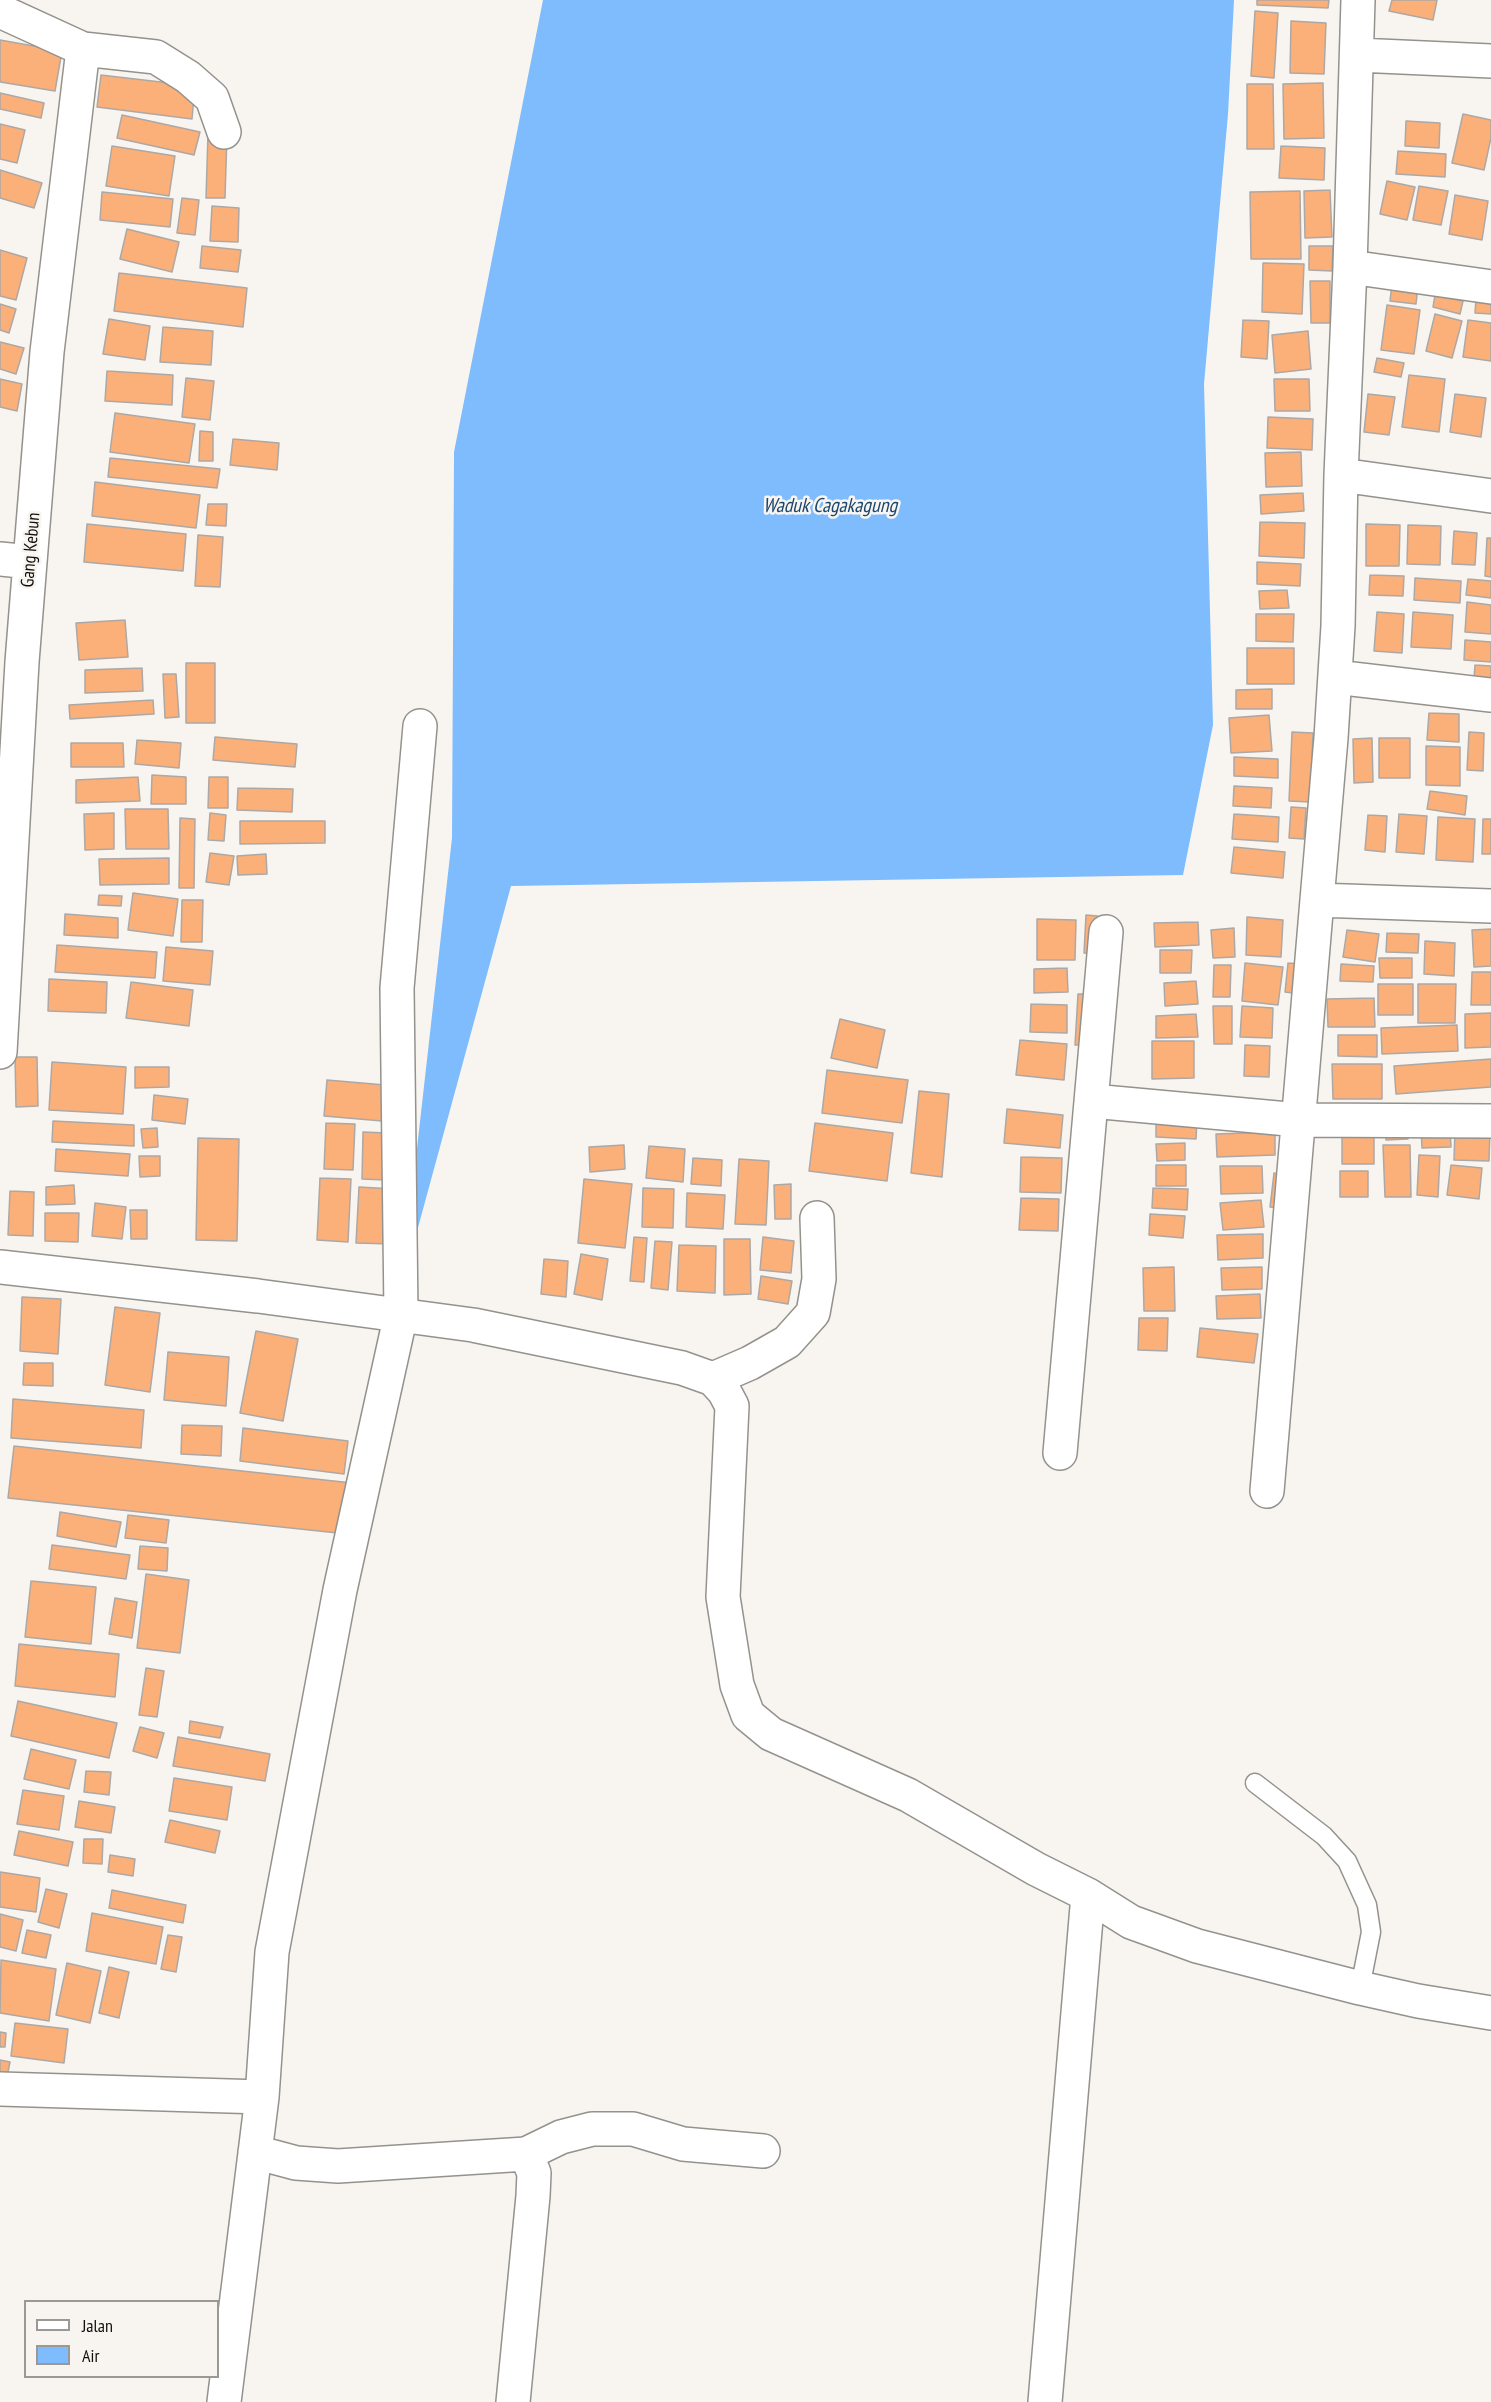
<!DOCTYPE html>
<html>
<head>
<meta charset="utf-8">
<style>
  body { margin:0 }
  #map { position:relative; width:1491px; height:2402px; overflow:hidden; background:#f8f5f0; font-family:"PT Sans Narrow",sans-serif }
  canvas { display:block }
  .legend { position:absolute; left:24px; top:2300px; width:195px; height:78px; box-sizing:border-box; background:#f8f5f0; border:2px solid #9b9995; margin:0; padding:8px 10px; list-style:none; font-size:18px; color:#100f0d }
  .legend li { display:flex; align-items:center; gap:12px; height:30px }
  .legend b { width:30px; border:2px solid #9b9995 }
</style>
</head>
<body>
<div id="map">
<canvas width="1491" height="2402"></canvas>
<ul class="legend">
<li><b style="height:8px;background:#fff"></b>Jalan</li>
<li><b style="height:16px;background:#7ebcfd"></b>Air</li>
</ul>
</div>
<script>
const c = document.querySelector('canvas').getContext('2d');
c.lineJoin = 'round';
function fill(path, color) {
  c.fillStyle = color;
  c.fill(path, 'evenodd');
}
function shape(rows) {
  const path = new Path2D();
  for (const r of rows) {
    path.moveTo(r[0], r[1]);
    for (let i = 2; i < r.length; i += 2) path.lineTo(r[i], r[i + 1]);
  }
  return path;
}
function stroke(path, color, width, dash) {
  c.strokeStyle = color;
  c.lineWidth = width;
  c.lineCap = dash ? 'butt' : 'round';
  c.setLineDash(dash || []);
  c.stroke(path);
}
function write(font, color, halo, rows, align = 'center') {
  c.font = font + ' "PT Sans Narrow",sans-serif';
  c.lineWidth = 5;
  c.setLineDash([]);
  c.textBaseline = 'middle';
  c.strokeStyle = halo;
  c.fillStyle = color;
  for (const [text, x, y, turn = 0] of rows) {
    c.save();
    c.translate(x, y);
    c.rotate((+turn || 0) * Math.PI / 180);
    c.textAlign = isNaN(turn) ? turn : align;
    if (halo) c.strokeText(text, 0, 0);
    c.fillText(text, 0, 0);
    c.restore();
  }
}
fill(shape([
  [543,0,1234,0,1228,114,1204,384,1213,725,1183,875,511,886,401,1290,452,838,454,452]
]), '#7ebcfd');
const building = shape([
  [1257,0,1329,0,1328,8,1257,5,1257,0],
  [1392,0,1437,0,1433,20,1389,11,1392,0],
  [1255,11,1278,13,1274,78,1251,76,1255,11],
  [1291,21,1326,23,1324,74,1290,73,1291,21],
  [0,40,62,51,55,91,0,82,0,40],
  [101,75,195,86,192,119,97,107,101,75],
  [1323,83,1324,138,1284,139,1283,84,1323,83],
  [1247,84,1273,84,1274,149,1247,149,1247,84],
  [0,93,44,103,41,118,0,109,0,93],
  [1463,114,1491,120,1491,138,1484,170,1452,163,1463,114],
  [122,115,200,132,194,155,117,138,122,115],
  [1406,121,1440,123,1439,148,1405,146,1406,121],
  [0,124,25,130,17,163,0,159,0,124],
  [208,133,227,134,225,198,206,198,208,133],
  [112,146,175,156,169,196,106,186,112,146],
  [1281,146,1325,148,1324,180,1279,178,1281,146],
  [1398,151,1446,154,1445,177,1396,174,1398,151],
  [0,170,42,183,34,208,0,198,0,170],
  [1387,181,1415,187,1407,220,1380,214,1387,181],
  [1419,186,1448,191,1441,225,1413,220,1419,186],
  [1330,190,1332,237,1305,238,1304,191,1330,190],
  [1300,191,1301,259,1251,259,1250,192,1300,191],
  [102,192,173,199,170,227,100,220,102,192],
  [1455,195,1488,201,1482,240,1449,234,1455,195],
  [182,198,199,200,195,235,177,233,182,198],
  [212,206,239,208,238,242,210,241,212,206],
  [127,229,179,242,172,272,120,259,127,229],
  [202,246,241,250,238,272,200,268,202,246],
  [1309,246,1333,246,1332,271,1309,270,1309,246],
  [0,250,27,258,16,300,0,296,0,250],
  [1263,263,1304,264,1302,314,1262,312,1263,263],
  [119,273,247,288,243,327,114,311,119,273],
  [1310,281,1330,281,1330,323,1311,323,1310,281],
  [1392,283,1418,286,1416,304,1390,301,1392,283],
  [1435,295,1463,301,1460,314,1433,307,1435,295],
  [1476,299,1491,300,1491,314,1475,313,1476,299],
  [0,304,16,309,9,333,0,330,0,304],
  [1387,305,1420,310,1414,354,1381,350,1387,305],
  [1435,314,1462,321,1452,358,1426,351,1435,314],
  [109,319,150,326,145,360,103,354,109,319],
  [1243,320,1269,321,1267,359,1241,357,1243,320],
  [1468,320,1491,323,1491,361,1463,357,1468,320],
  [163,327,213,331,211,365,160,362,163,327],
  [1308,331,1311,369,1275,373,1272,335,1308,331],
  [0,342,24,348,16,374,0,369,0,342],
  [1377,358,1404,363,1401,377,1374,372,1377,358],
  [107,371,173,375,172,405,105,401,107,371],
  [1409,375,1445,379,1439,432,1402,427,1409,375],
  [186,378,214,381,210,420,182,417,186,378],
  [0,379,22,384,17,411,0,407,0,379],
  [1274,379,1309,379,1310,411,1275,411,1274,379],
  [1368,394,1395,397,1389,435,1364,432,1368,394],
  [1455,394,1486,398,1481,437,1450,432,1455,394],
  [115,413,195,424,189,463,110,452,115,413],
  [1268,417,1313,419,1312,450,1267,448,1268,417],
  [200,431,213,432,213,461,199,461,200,431],
  [233,439,279,443,277,470,230,465,233,439],
  [1301,452,1302,486,1266,487,1265,453,1301,452],
  [110,458,220,469,217,488,108,477,110,458],
  [95,482,200,495,196,528,92,516,95,482],
  [1303,493,1304,511,1261,514,1260,495,1303,493],
  [208,504,227,504,226,526,206,525,208,504],
  [1260,522,1305,523,1304,558,1259,556,1260,522],
  [87,524,186,534,183,571,84,562,87,524],
  [1366,524,1400,525,1399,566,1366,566,1366,524],
  [1408,525,1441,526,1440,565,1407,564,1408,525],
  [1454,531,1477,533,1475,565,1452,564,1454,531],
  [198,535,223,537,220,587,195,586,198,535],
  [1487,538,1491,538,1491,577,1485,576,1487,538],
  [1257,562,1301,564,1300,586,1257,584,1257,562],
  [1370,575,1404,576,1403,596,1369,595,1370,575],
  [1415,578,1461,581,1460,603,1414,600,1415,578],
  [1468,579,1491,581,1491,598,1466,595,1468,579],
  [1287,590,1289,608,1260,609,1259,591,1287,590],
  [1467,602,1491,605,1491,634,1465,632,1467,602],
  [1377,612,1404,614,1402,653,1374,651,1377,612],
  [1413,612,1453,615,1451,649,1411,647,1413,612],
  [1256,614,1294,614,1293,642,1256,641,1256,614],
  [125,620,128,657,79,660,76,623,125,620],
  [1465,640,1491,642,1491,662,1464,660,1465,640],
  [1247,648,1294,648,1294,684,1247,684,1247,648],
  [186,663,215,663,215,723,186,723,186,663],
  [1475,665,1491,666,1491,679,1474,678,1475,665],
  [142,668,143,691,85,693,85,670,142,668],
  [163,674,176,674,179,717,165,718,163,674],
  [1272,689,1272,709,1236,709,1236,690,1272,689],
  [153,700,154,714,70,719,69,705,153,700],
  [1429,713,1459,714,1459,742,1427,740,1429,713],
  [1269,715,1272,751,1231,753,1229,718,1269,715],
  [1292,732,1313,733,1310,802,1289,801,1292,732],
  [1469,732,1484,733,1483,771,1467,770,1469,732],
  [215,737,297,744,295,767,213,760,215,737],
  [1372,738,1373,782,1354,783,1353,739,1372,738],
  [1379,738,1410,738,1410,778,1379,778,1379,738],
  [137,740,181,743,179,768,135,764,137,740],
  [71,743,123,743,124,767,71,767,71,743],
  [1426,746,1460,747,1460,786,1426,785,1426,746],
  [1234,757,1278,759,1278,778,1234,776,1234,757],
  [152,775,186,777,186,804,151,804,152,775],
  [138,777,140,801,76,803,76,780,138,777],
  [209,777,228,777,228,808,208,808,209,777],
  [1234,786,1272,788,1271,808,1233,806,1234,786],
  [238,788,293,789,292,812,237,810,238,788],
  [1430,791,1467,796,1465,815,1427,809,1430,791],
  [1291,807,1306,808,1304,839,1289,838,1291,807],
  [125,809,168,809,169,849,126,849,125,809],
  [114,813,114,849,85,850,84,814,114,813],
  [210,813,226,815,224,841,208,840,210,813],
  [1234,814,1279,817,1278,842,1232,839,1234,814],
  [1399,814,1427,816,1424,854,1396,852,1399,814],
  [1368,815,1387,816,1385,852,1365,850,1368,815],
  [1438,817,1475,819,1473,862,1436,860,1438,817],
  [180,818,195,819,194,888,179,888,180,818],
  [1483,819,1491,819,1491,854,1482,854,1483,819],
  [240,821,325,821,325,843,240,844,240,821],
  [1234,847,1285,852,1283,878,1231,873,1234,847],
  [210,853,234,856,229,885,206,882,210,853],
  [266,854,267,874,238,875,237,856,266,854],
  [169,858,169,884,100,885,99,859,169,858],
  [133,893,178,899,173,936,128,930,133,893],
  [99,895,122,896,121,906,98,905,99,895],
  [182,900,203,900,202,942,181,942,182,900],
  [65,914,118,918,118,938,64,935,65,914],
  [1086,915,1098,916,1095,954,1084,953,1086,915],
  [1247,917,1283,920,1281,957,1246,955,1247,917],
  [1037,919,1076,920,1075,960,1037,960,1037,919],
  [1198,922,1199,945,1155,947,1154,923,1198,922],
  [1234,928,1235,957,1213,958,1211,930,1234,928],
  [1491,929,1491,966,1474,967,1472,930,1491,929],
  [1347,930,1379,934,1375,962,1343,957,1347,930],
  [1387,933,1419,934,1418,953,1386,952,1387,933],
  [1425,941,1455,943,1454,976,1424,974,1425,941],
  [57,945,157,952,155,978,55,972,57,945],
  [166,947,213,951,210,985,163,981,166,947],
  [1160,950,1192,950,1191,973,1160,973,1160,950],
  [1379,958,1412,958,1412,978,1380,978,1379,958],
  [1245,963,1283,967,1278,1005,1242,1001,1245,963],
  [1288,963,1302,964,1299,994,1285,992,1288,963],
  [1341,964,1374,966,1373,982,1340,981,1341,964],
  [1214,965,1231,965,1230,997,1213,997,1214,965],
  [1067,968,1068,992,1034,993,1034,969,1067,968],
  [1472,972,1491,972,1491,1005,1471,1005,1472,972],
  [49,979,107,982,106,1013,48,1011,49,979],
  [1196,981,1198,1004,1165,1006,1164,983,1196,981],
  [131,982,193,990,189,1026,126,1018,131,982],
  [1378,984,1413,984,1413,1015,1378,1015,1378,984],
  [1418,984,1456,984,1455,1023,1418,1023,1418,984],
  [1078,994,1089,994,1086,1045,1075,1045,1078,994],
  [1374,998,1375,1027,1328,1027,1327,999,1374,998],
  [1031,1004,1067,1005,1067,1033,1030,1032,1031,1004],
  [1213,1006,1232,1006,1232,1044,1214,1044,1213,1006],
  [1242,1006,1273,1008,1272,1038,1240,1037,1242,1006],
  [1491,1013,1491,1047,1465,1048,1465,1014,1491,1013],
  [1196,1014,1198,1037,1156,1038,1156,1016,1196,1014],
  [840,1019,885,1030,877,1068,831,1058,840,1019],
  [1457,1025,1458,1051,1382,1054,1381,1028,1457,1025],
  [1338,1035,1377,1035,1377,1057,1338,1056,1338,1035],
  [1020,1040,1067,1044,1064,1080,1016,1075,1020,1040],
  [1152,1041,1194,1041,1194,1078,1152,1079,1152,1041],
  [1245,1045,1270,1046,1269,1077,1244,1076,1245,1045],
  [15,1057,37,1057,38,1106,16,1107,15,1057],
  [1491,1059,1491,1087,1396,1094,1394,1066,1491,1059],
  [52,1062,126,1067,123,1114,49,1110,52,1062],
  [1332,1064,1382,1064,1382,1099,1333,1099,1332,1064],
  [135,1067,169,1067,169,1087,135,1088,135,1067],
  [827,1070,908,1080,902,1123,822,1113,827,1070],
  [327,1080,385,1085,382,1121,324,1116,327,1080],
  [919,1091,949,1094,942,1177,911,1173,919,1091],
  [154,1095,188,1099,185,1124,152,1120,154,1095],
  [1007,1109,1063,1115,1060,1148,1004,1143,1007,1109],
  [53,1121,134,1125,134,1146,52,1142,53,1121],
  [1156,1121,1197,1121,1196,1139,1156,1137,1156,1121],
  [326,1123,355,1124,353,1170,324,1169,326,1123],
  [815,1123,893,1133,887,1181,809,1171,815,1123],
  [1407,1123,1408,1139,1386,1140,1385,1124,1407,1123],
  [157,1128,158,1147,143,1148,141,1129,157,1128],
  [1342,1128,1374,1128,1374,1164,1342,1164,1342,1128],
  [1450,1128,1451,1147,1422,1148,1421,1130,1450,1128],
  [1455,1129,1490,1131,1489,1161,1454,1160,1455,1129],
  [363,1132,387,1133,385,1180,362,1179,363,1132],
  [1275,1132,1275,1155,1217,1157,1216,1134,1275,1132],
  [198,1138,239,1139,237,1241,196,1240,198,1138],
  [1185,1143,1185,1160,1157,1161,1156,1144,1185,1143],
  [624,1145,625,1169,590,1172,589,1147,624,1145],
  [1383,1145,1410,1145,1411,1197,1385,1197,1383,1145],
  [649,1146,685,1149,683,1182,646,1178,649,1146],
  [56,1149,130,1154,128,1176,55,1171,56,1149],
  [1419,1155,1440,1156,1438,1197,1417,1195,1419,1155],
  [139,1156,160,1156,160,1176,140,1177,139,1156],
  [1021,1157,1062,1158,1061,1193,1020,1192,1021,1157],
  [693,1158,722,1160,721,1186,691,1184,693,1158],
  [739,1159,769,1161,766,1225,735,1224,739,1159],
  [1156,1165,1186,1165,1186,1186,1156,1186,1156,1165],
  [1451,1165,1482,1168,1479,1199,1447,1195,1451,1165],
  [1220,1166,1262,1166,1263,1193,1221,1194,1220,1166],
  [1340,1171,1368,1171,1368,1197,1340,1197,1340,1171],
  [1274,1173,1284,1175,1280,1208,1270,1207,1274,1173],
  [320,1178,351,1179,348,1242,317,1240,320,1178],
  [584,1179,632,1184,625,1248,578,1243,584,1179],
  [791,1184,791,1219,775,1219,774,1185,791,1184],
  [74,1185,75,1204,46,1205,46,1187,74,1185],
  [359,1187,394,1189,391,1244,356,1243,359,1187],
  [643,1188,674,1189,673,1228,642,1227,643,1188],
  [1153,1188,1188,1189,1187,1210,1152,1208,1153,1188],
  [10,1191,34,1192,33,1236,8,1235,10,1191],
  [687,1193,725,1195,723,1229,686,1227,687,1193],
  [1021,1198,1059,1199,1058,1231,1019,1230,1021,1198],
  [1261,1200,1264,1227,1223,1230,1220,1203,1261,1200],
  [95,1203,126,1207,122,1239,92,1236,95,1203],
  [130,1210,147,1210,147,1239,131,1239,130,1210],
  [45,1213,79,1213,78,1242,45,1241,45,1213],
  [1150,1214,1185,1216,1183,1238,1149,1235,1150,1214],
  [1263,1234,1263,1258,1218,1260,1217,1235,1263,1234],
  [634,1237,647,1238,644,1282,630,1281,634,1237],
  [763,1237,794,1241,791,1273,760,1270,763,1237],
  [724,1239,750,1239,751,1294,724,1295,724,1239],
  [655,1241,672,1242,668,1290,651,1288,655,1241],
  [679,1245,716,1246,715,1293,677,1291,679,1245],
  [581,1254,608,1259,602,1300,574,1294,581,1254],
  [544,1259,568,1261,566,1297,541,1294,544,1259],
  [1174,1267,1175,1311,1144,1311,1143,1268,1174,1267],
  [1262,1267,1262,1289,1222,1290,1221,1268,1262,1267],
  [761,1276,792,1281,788,1304,758,1299,761,1276],
  [1260,1294,1261,1318,1217,1319,1216,1296,1260,1294],
  [22,1297,61,1299,58,1354,20,1351,22,1297],
  [115,1307,160,1313,150,1392,105,1385,115,1307],
  [1139,1318,1168,1318,1167,1351,1138,1350,1139,1318],
  [1200,1328,1258,1334,1254,1363,1197,1357,1200,1328],
  [256,1331,298,1339,283,1421,240,1413,256,1331],
  [168,1352,229,1357,226,1406,164,1400,168,1352],
  [24,1363,53,1363,53,1386,23,1385,24,1363],
  [13,1399,144,1410,141,1448,11,1438,13,1399],
  [182,1425,222,1426,221,1456,181,1454,182,1425],
  [243,1428,348,1441,344,1474,240,1461,243,1428],
  [14,1446,352,1483,347,1534,8,1498,14,1446],
  [60,1512,121,1522,116,1547,57,1536,60,1512],
  [128,1515,169,1520,166,1543,125,1538,128,1515],
  [52,1545,130,1555,126,1579,49,1569,52,1545],
  [140,1546,168,1548,167,1571,138,1569,140,1546],
  [146,1574,189,1580,180,1653,137,1648,146,1574],
  [31,1581,96,1587,91,1644,25,1637,31,1581],
  [115,1598,137,1602,132,1638,109,1634,115,1598],
  [19,1644,119,1654,115,1697,15,1686,19,1644],
  [146,1668,164,1671,157,1717,139,1715,146,1668],
  [18,1701,117,1723,109,1758,11,1736,18,1701],
  [190,1721,223,1727,220,1738,189,1733,190,1721],
  [140,1727,164,1733,157,1758,133,1751,140,1727],
  [178,1737,270,1754,265,1781,173,1766,178,1737],
  [31,1749,76,1760,69,1789,24,1779,31,1749],
  [86,1771,111,1772,109,1795,84,1792,86,1771],
  [174,1778,232,1787,227,1820,169,1811,174,1778],
  [23,1790,64,1796,59,1830,17,1824,23,1790],
  [79,1801,115,1807,111,1833,75,1827,79,1801],
  [170,1820,220,1831,215,1853,165,1842,170,1820],
  [19,1831,73,1842,68,1866,14,1855,19,1831],
  [84,1839,103,1839,102,1864,83,1863,84,1839],
  [110,1855,135,1859,133,1876,108,1872,110,1855],
  [0,1872,40,1878,36,1912,0,1907,0,1872],
  [46,1889,67,1894,59,1928,38,1922,46,1889],
  [112,1890,186,1905,183,1923,109,1908,112,1890],
  [92,1913,163,1927,156,1964,86,1951,92,1913],
  [0,1914,23,1920,16,1951,0,1947,0,1914],
  [27,1930,51,1935,46,1958,22,1953,27,1930],
  [168,1935,182,1937,176,1972,161,1969,168,1935],
  [1,1960,56,1969,49,2021,0,2013,1,1960],
  [67,1963,101,1971,90,2023,56,2015,67,1963],
  [109,1967,129,1972,119,2018,99,2013,109,1967],
  [15,2023,68,2029,64,2063,11,2056,15,2023],
  [0,2032,6,2033,5,2047,0,2047,0,2032],
  [0,2060,10,2062,7,2077,0,2076,0,2060]
]);
fill(building, '#fbaf79');
stroke(building, '#ada8a5', 1.5);
const service = shape([
  [1255,1783,1324,1836,1347,1861,1367,1905,1371,1932,1360,1988]
]);
const minor = shape([
  [1358,0,1350,267,1341,475,1338,626,1331,738,1317,900,1491,906],
  [0,11,83,49,156,57,188,77,212,98,224,132],
  [1357,55,1491,61],
  [1350,267,1491,287],
  [1341,475,1491,496],
  [0,559,30,562],
  [1335,677,1491,695],
  [0,1052,22,662,30,562,47,352,83,49],
  [1092,1101,1299,1120,1491,1121],
  [0,1267,258,1296,473,1325,682,1368,713,1379,724,1391,732,1406,723,1597,737,1685,748,1715,771,1734,908,1795,1036,1869,1088,1895,1131,1922,1197,1946,1360,1988,1418,2001,1491,2013],
  [713,1379,750,1363,787,1342,813,1313,819,1279,817,1218],
  [1060,1453,1106,932],
  [1267,1491,1317,900],
  [0,2089,262,2097],
  [255,2152,296,2163,338,2166,526,2154,561,2137,592,2129,633,2129,683,2144,763,2151],
  [224,2402,262,2097,272,1952,340,1590,401,1314,397,988,420,726],
  [513,2402,533,2196,534,2173,526,2154],
  [1045,2402,1088,1895]
]);
stroke(service, '#94928d', 21);
stroke(minor, '#94928d', 36);
stroke(service, '#fff', 18);
stroke(minor, '#fff', 33);
write('18px', '#100f0d', '#f8f5f0', [
  ["Gang Kebun",31,550,-85]
]);
write('italic 20px', '#1b4670', '#f8f5f0', [
  ["Waduk Cagakagung",830,506]
]);
</script>
</body>
</html>
